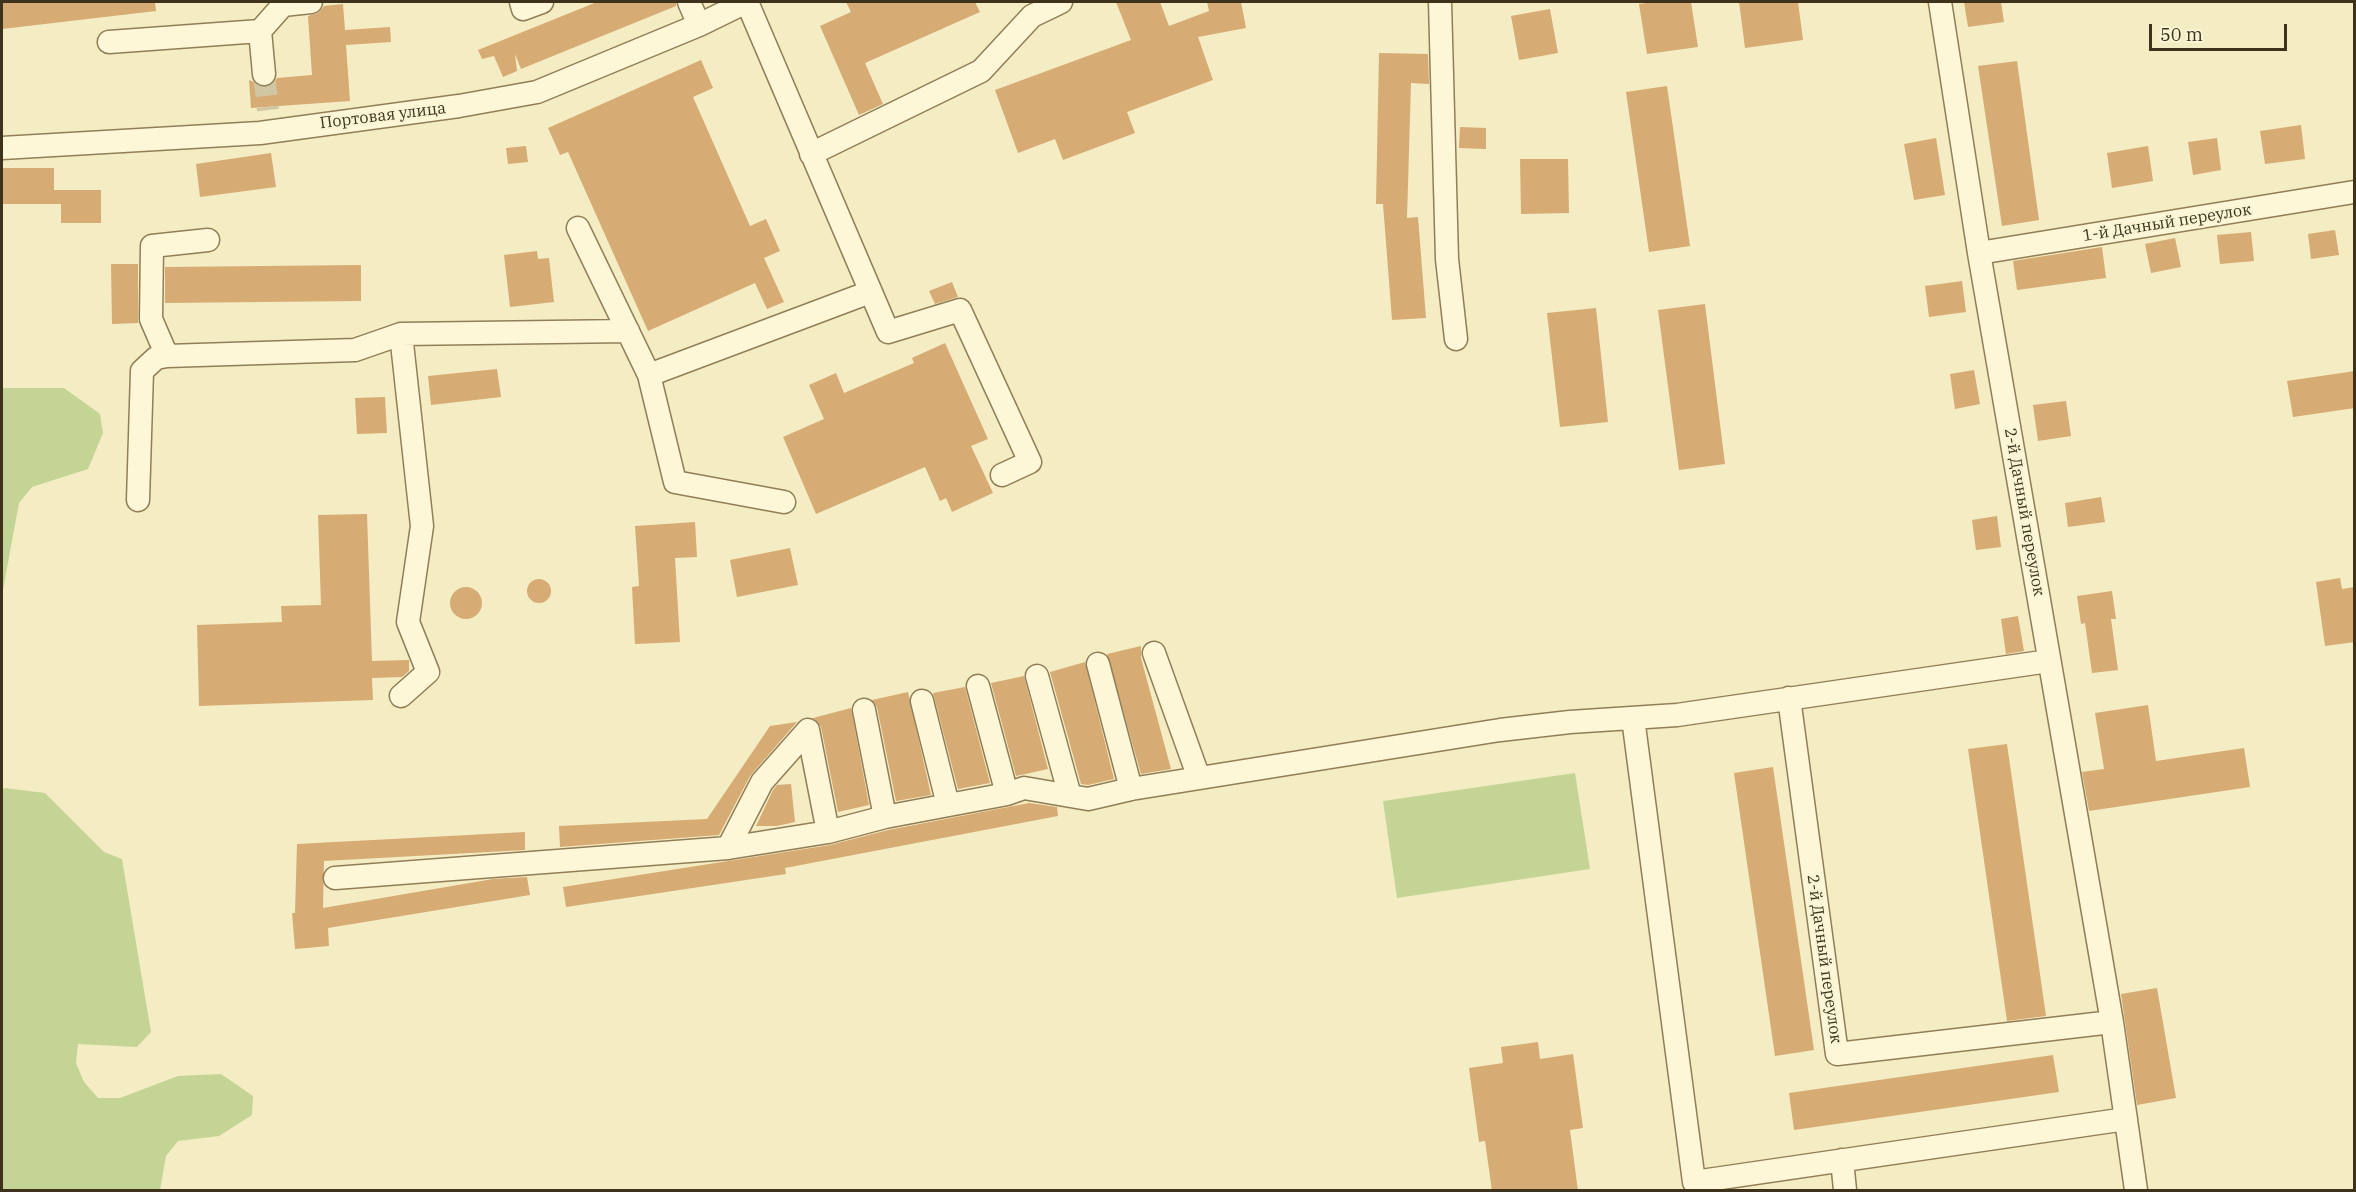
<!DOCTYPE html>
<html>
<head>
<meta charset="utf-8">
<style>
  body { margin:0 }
  #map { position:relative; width:2356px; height:1192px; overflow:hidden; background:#f4ecc3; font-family:"IBM Plex Serif",serif }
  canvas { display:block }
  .frame { position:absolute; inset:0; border:3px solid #3f321d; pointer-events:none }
  .scale { position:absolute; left:2149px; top:24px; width:138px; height:27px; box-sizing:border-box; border:3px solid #3f321d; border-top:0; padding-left:8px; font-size:18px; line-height:21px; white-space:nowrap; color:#3f321d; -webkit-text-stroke:4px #faf4d4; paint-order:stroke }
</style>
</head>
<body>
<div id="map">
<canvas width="2356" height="1192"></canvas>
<div class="frame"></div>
<div class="scale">50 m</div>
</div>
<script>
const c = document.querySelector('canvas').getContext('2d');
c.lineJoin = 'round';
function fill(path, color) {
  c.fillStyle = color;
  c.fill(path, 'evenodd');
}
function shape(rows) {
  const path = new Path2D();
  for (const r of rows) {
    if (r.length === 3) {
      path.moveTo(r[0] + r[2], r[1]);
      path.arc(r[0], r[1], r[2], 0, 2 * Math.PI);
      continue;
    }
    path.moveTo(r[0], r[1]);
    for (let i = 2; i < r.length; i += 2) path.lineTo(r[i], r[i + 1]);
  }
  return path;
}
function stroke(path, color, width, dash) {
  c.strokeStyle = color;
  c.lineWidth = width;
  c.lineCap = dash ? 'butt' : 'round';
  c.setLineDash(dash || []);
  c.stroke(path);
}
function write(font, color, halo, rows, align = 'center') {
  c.font = font + ' "IBM Plex Serif",serif';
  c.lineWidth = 5;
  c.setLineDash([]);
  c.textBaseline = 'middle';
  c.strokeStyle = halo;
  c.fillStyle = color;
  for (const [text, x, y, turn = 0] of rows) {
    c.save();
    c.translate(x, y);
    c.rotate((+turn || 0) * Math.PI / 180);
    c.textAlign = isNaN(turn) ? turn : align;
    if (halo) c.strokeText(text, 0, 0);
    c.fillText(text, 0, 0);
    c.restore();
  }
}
fill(shape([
  [2,388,64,388,100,414,103,433,88,469,32,487,19,503,2,595],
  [1575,773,1590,869,1397,898,1383,801],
  [5,788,45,793,104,852,122,859,151,1032,137,1047,78,1044,76,1063,84,1082,98,1098,120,1098,178,1076,221,1074,253,1096,252,1115,219,1136,178,1141,166,1156,160,1190,2,1190,2,790]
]), '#c4d495');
fill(shape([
  [2,2,155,2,156,11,2,29],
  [597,2,676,2,676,6,521,69,515,54,517,71,503,77,494,56,482,59,478,50],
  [846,2,975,2,980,12,865,63,883,104,859,115,820,26,851,12],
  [1116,2,1160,2,1169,26,1209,11,1207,2,1241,2,1246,28,1198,37,1213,80,1127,112,1135,133,1063,160,1055,139,1018,153,995,90,1131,40],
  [1655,2,1691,2,1698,47,1647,54,1639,4],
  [1739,2,1798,2,1803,40,1745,48],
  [1964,2,2001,2,2004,22,1968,27],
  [343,4,345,30,390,27,391,42,346,45,350,101,251,108,249,80,265,87,272,85,277,78,312,75,308,16,318,13,324,6],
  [1550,9,1558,53,1519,60,1511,16],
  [1379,53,1428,54,1429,84,1411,83,1407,218,1418,217,1426,318,1392,320,1383,204,1376,204],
  [701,60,713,88,693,97,750,226,766,219,780,251,764,258,784,302,767,309,755,283,648,331,568,152,560,155,548,128],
  [2017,61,2039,220,2002,226,1978,66],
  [1667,86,1690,246,1649,252,1626,92],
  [2301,125,2305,159,2265,164,2260,131],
  [1460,127,1486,128,1486,149,1459,148],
  [1936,138,1945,195,1914,200,1904,144],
  [2217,138,2221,170,2193,175,2188,142],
  [526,146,528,162,508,164,506,148],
  [2148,146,2153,181,2112,188,2107,153],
  [271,153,276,187,200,197,196,164],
  [1520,159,1568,159,1569,213,1521,214],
  [2,168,54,168,54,190,101,190,101,223,61,223,61,204,2,204],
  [2335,230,2339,255,2311,259,2308,234],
  [2251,232,2254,261,2220,264,2217,235],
  [2175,238,2181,267,2151,273,2145,244],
  [2102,247,2106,278,2017,290,2013,261],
  [537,251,538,259,549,258,554,302,510,307,504,255],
  [111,264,138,264,138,323,112,324],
  [361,265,361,301,165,303,165,267],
  [1962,281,1966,312,1929,317,1925,286],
  [952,282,958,297,935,304,929,291],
  [1705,304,1725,464,1679,470,1658,310],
  [1596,308,1608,422,1560,427,1547,313],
  [945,343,988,439,971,446,993,493,952,512,946,498,940,501,925,467,816,514,783,437,824,419,809,385,836,373,844,393,914,363,912,358],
  [497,369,501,397,431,405,428,376],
  [1974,370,1980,404,1955,409,1950,374],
  [2355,371,2355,408,2293,417,2287,381],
  [385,397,387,433,357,434,355,398],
  [2066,401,2071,436,2038,441,2033,405],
  [2101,497,2105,522,2068,527,2065,503],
  [367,514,372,661,409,660,409,671,402,677,372,678,373,700,199,706,197,625,282,622,281,606,321,605,318,515],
  [1997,516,2001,547,1976,550,1972,520],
  [695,522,697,557,675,558,680,642,635,644,632,587,639,586,635,526],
  [790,548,798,585,737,597,730,560],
  [2340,578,2342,589,2355,587,2355,642,2325,646,2316,582],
  [539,591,12],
  [466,603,16],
  [2112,591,2116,619,2111,619,2118,670,2092,673,2085,623,2081,624,2077,596],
  [2018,616,2024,651,2006,654,2001,619],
  [1141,646,1141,658,1171,769,1141,774,1107,654],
  [1085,662,1114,779,1088,785,1081,784,1050,672],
  [1024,676,1048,769,1016,776,991,683],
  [965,687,990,783,958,789,933,693],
  [908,692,931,795,896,801,877,707,872,700],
  [2148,705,2156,761,2244,748,2250,787,2089,811,2082,772,2104,769,2095,713],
  [851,708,869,805,838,812,821,727,813,718],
  [797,722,750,776,719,835,560,847,559,826,707,819,770,726],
  [2007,744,2046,1016,2007,1021,1968,749],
  [1773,767,1814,1050,1775,1056,1734,773],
  [791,784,795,822,777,826,756,826,773,790,777,785],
  [1029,803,1057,807,1058,816,785,868,786,874,566,907,563,887,830,845,888,830],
  [525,832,525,850,324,861,323,908,493,879,527,877,530,895,328,928,329,946,295,949,292,913,295,913,297,844],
  [2157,988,2176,1098,2137,1105,2121,994],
  [1538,1042,1540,1059,1573,1054,1583,1128,1570,1130,1578,1191,1492,1191,1485,1141,1479,1142,1469,1068,1503,1063,1501,1047],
  [2053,1055,2059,1092,1794,1130,1789,1093]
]), '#d7ab74');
stroke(shape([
  [264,74,268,110]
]), '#d0c7a2', 22, [22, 11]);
const minor = shape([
  [521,2,523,9,542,2],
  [689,2,699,25],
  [747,2,888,332,960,310,1030,462,1002,475],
  [1440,2,1447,259,1456,339],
  [1940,2,1979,253,2112,1022,2136,1190],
  [260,31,283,5,311,2],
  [109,42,260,31,264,74],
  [2,148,260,133,459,106,537,92,699,25,746,2],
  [811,154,981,71,1032,16,1061,2],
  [578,228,649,375,870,292],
  [208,240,152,246,151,319,167,356,355,350,401,334,628,331],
  [1979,253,2354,192],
  [401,334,422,526,408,622,428,672,401,696],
  [649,375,675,482,784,502],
  [138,500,142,371,156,358,167,356],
  [1154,653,1199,778],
  [1098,664,1131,789],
  [1037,676,1070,796],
  [978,686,1007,794],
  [1789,698,1837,1054,2112,1022],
  [922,701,948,805],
  [864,710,885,817],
  [1633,718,1694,1182,2126,1119],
  [728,848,762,782,808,730,828,832],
  [335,878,728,848,828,832,885,817,1007,794,1024,788,1088,799,1131,789,1500,730,1570,722,1677,715,2049,661],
  [1842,1160,1845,1190]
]);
stroke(minor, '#917e57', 25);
stroke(minor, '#fdf7d8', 22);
write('16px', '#3f321d', '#faf4d4', [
  ["Портовая улица",383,116,-7],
  ["1-й Дачный переулок",2167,223,-9],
  ["2-й Дачный переулок",2024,512,80],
  ["2-й Дачный переулок",1824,959,82]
]);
</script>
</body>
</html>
